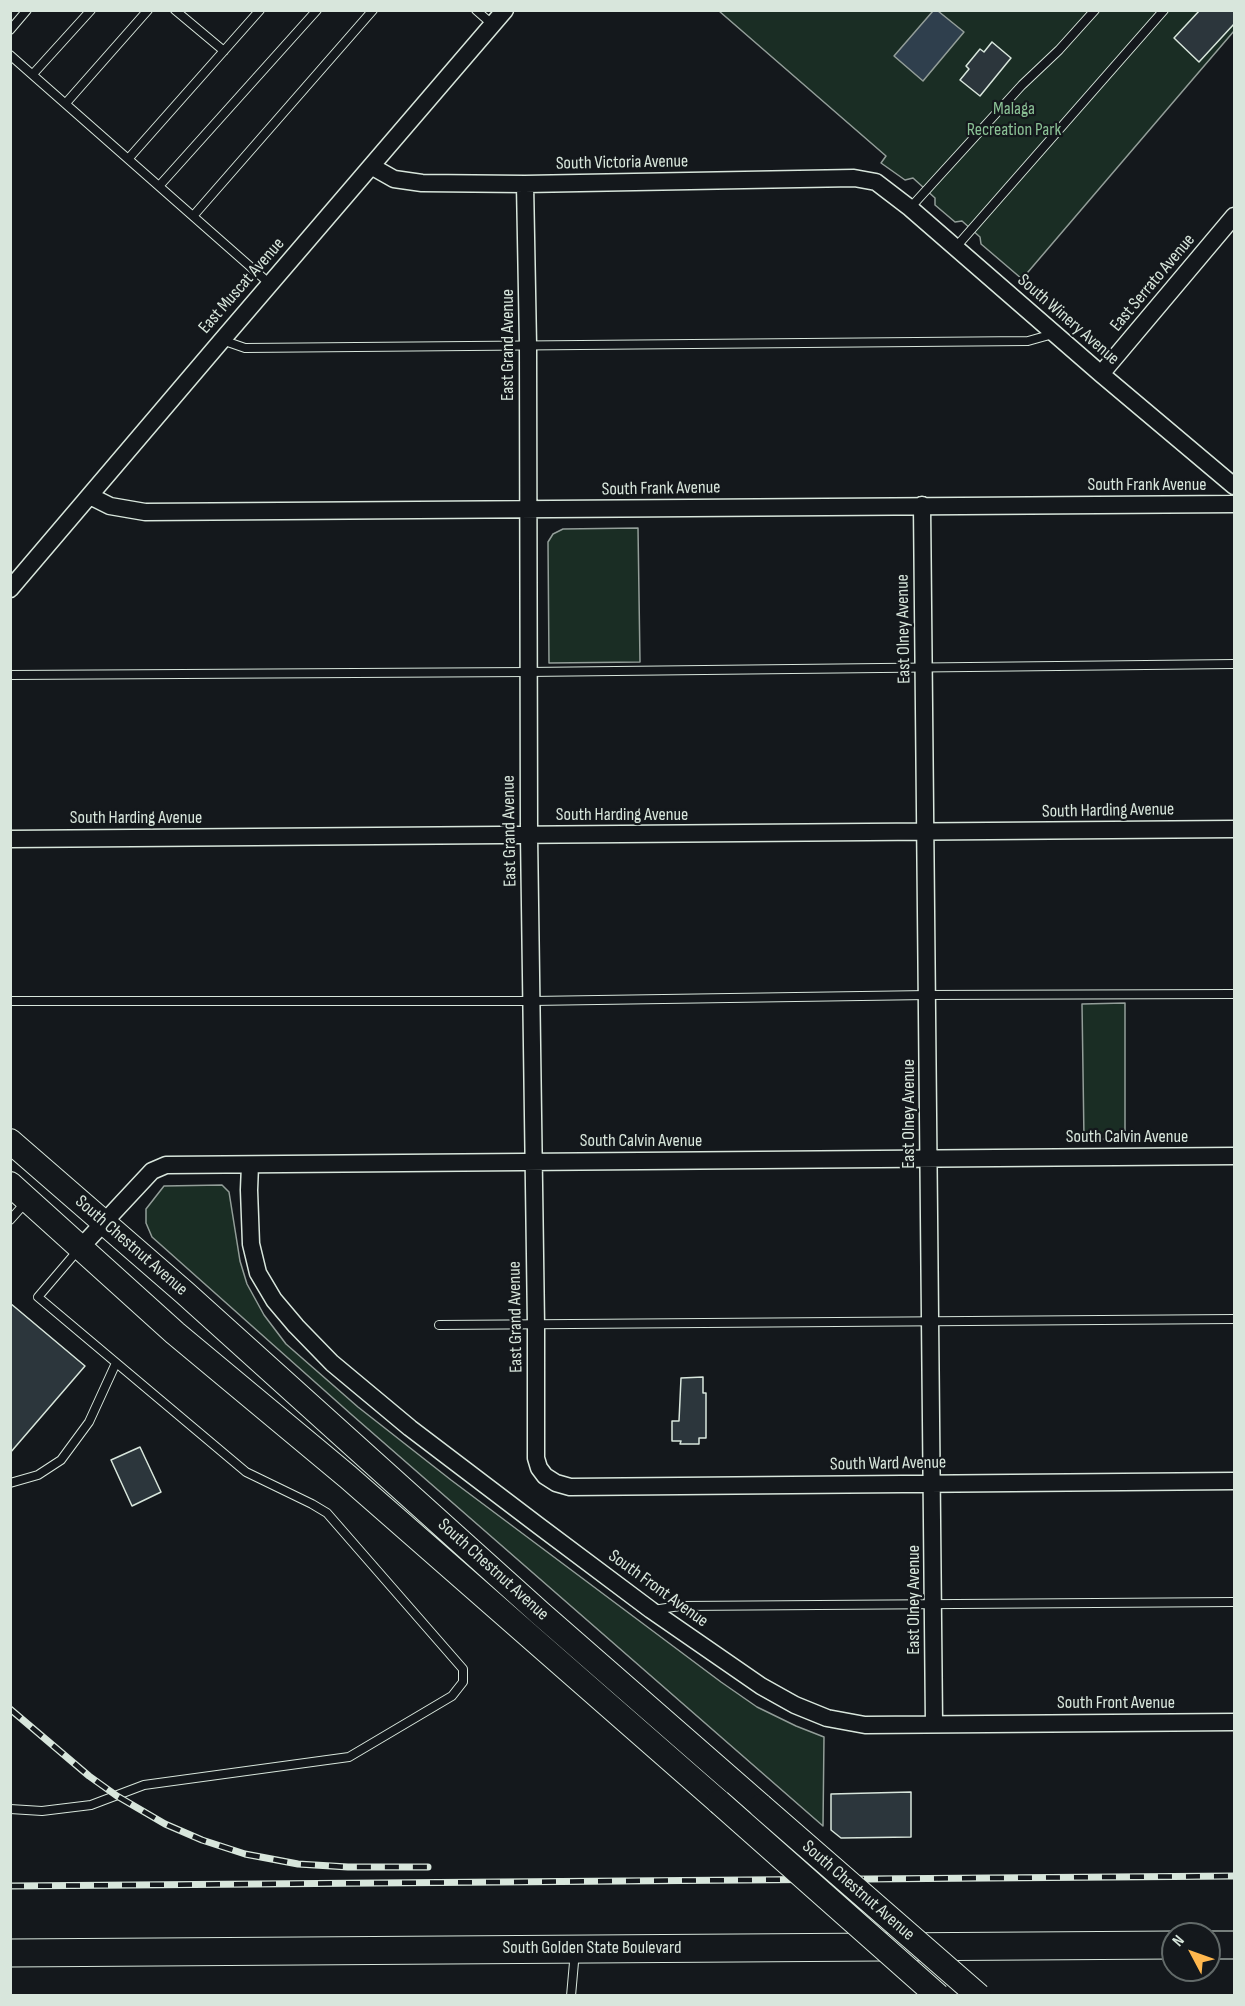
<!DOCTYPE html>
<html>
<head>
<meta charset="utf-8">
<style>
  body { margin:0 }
  #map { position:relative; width:1245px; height:2006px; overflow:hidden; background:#14181c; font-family:"Sofia Sans Condensed",sans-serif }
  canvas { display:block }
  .frame { position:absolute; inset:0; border:12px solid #d8e6dc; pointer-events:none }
  .north { position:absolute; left:1161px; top:1922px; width:60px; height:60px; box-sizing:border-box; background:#14181c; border:2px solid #626a69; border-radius:50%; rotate:311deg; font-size:16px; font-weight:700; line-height:24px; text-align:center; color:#d8e6dc }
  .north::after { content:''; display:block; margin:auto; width:21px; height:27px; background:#ffb74d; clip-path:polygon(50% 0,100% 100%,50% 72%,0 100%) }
</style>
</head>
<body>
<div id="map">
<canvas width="1245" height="2006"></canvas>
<div class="frame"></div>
<div class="north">N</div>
</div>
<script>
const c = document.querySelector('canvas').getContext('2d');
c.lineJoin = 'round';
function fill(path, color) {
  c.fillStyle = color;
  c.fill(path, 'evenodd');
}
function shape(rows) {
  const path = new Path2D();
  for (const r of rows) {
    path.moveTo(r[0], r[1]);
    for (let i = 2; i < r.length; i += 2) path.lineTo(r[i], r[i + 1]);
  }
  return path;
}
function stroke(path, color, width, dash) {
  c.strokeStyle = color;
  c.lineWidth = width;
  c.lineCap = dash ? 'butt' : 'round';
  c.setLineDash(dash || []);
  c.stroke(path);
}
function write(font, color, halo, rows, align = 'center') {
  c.font = font + ' "Sofia Sans Condensed",sans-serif';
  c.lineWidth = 4.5;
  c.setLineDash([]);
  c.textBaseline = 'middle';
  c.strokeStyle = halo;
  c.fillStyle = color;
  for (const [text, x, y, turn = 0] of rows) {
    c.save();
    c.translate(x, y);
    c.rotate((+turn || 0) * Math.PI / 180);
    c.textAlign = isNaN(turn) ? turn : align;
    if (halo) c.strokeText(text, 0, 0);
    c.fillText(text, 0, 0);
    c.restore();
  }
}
const green = shape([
  [1234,10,1234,31,1022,279,981,244,980,237,962,221,955,222,935,205,935,198,913,178,905,180,881,163,886,156,719,11,1234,10],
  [638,528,640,662,549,663,548,542,553,534,563,529,638,528],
  [1125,1003,1125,1139,1084,1139,1082,1004,1125,1003],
  [222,1185,229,1192,240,1261,247,1284,264,1315,286,1344,358,1407,451,1480,721,1682,757,1707,796,1726,824,1737,823,1826,352,1415,152,1237,146,1223,146,1209,164,1186,222,1185]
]);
fill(green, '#1a2d24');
stroke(green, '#939e99', 1.5);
const water = shape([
  [933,11,938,11,964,32,923,81,894,56,933,11]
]);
fill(water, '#2f3f4d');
stroke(water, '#939e99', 1.5);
const building = shape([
  [1200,10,1234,10,1234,24,1199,62,1174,38,1200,10],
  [992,42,1011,58,980,96,960,80,969,69,966,66,980,49,984,52,992,42],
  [10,1303,85,1366,10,1453,10,1303],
  [703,1377,703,1393,706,1393,706,1438,699,1438,699,1444,680,1444,681,1441,672,1441,672,1421,679,1421,681,1378,703,1377],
  [140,1447,161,1492,132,1506,111,1460,140,1447],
  [911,1792,911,1837,841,1838,831,1830,831,1794,911,1792]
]);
fill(building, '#2c363c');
stroke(building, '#d8e6dc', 1.5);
const lane = shape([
  [175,10,224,51],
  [476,10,493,25],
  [10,30,27,10],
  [10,55,270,284],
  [33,74,91,10],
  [66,103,148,10],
  [129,158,260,10],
  [160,185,317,10],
  [910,208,1022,85,1059,50,1095,10],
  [194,215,373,10],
  [956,247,1164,10],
  [222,340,245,348,1028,341,1053,334],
  [10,675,528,672,1234,664],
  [10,1001,532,1001,927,995,1234,994],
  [10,1220,26,1202],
  [439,1325,1234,1319],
  [10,1483,38,1475,61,1460,89,1422,116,1363],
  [653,1610,680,1606,1234,1602],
  [10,1809,42,1811,91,1805,144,1785,349,1757,452,1696,463,1682,463,1669,327,1513,312,1504,246,1472,38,1297,79,1249],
  [571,1996,575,1951]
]);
const street = shape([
  [371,166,394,179,422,183,525,184,854,178,876,182,910,208,1101,374,1234,486],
  [525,184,528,345,529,835,536,1325,536,1458,539,1468,545,1476,556,1483,570,1487,1234,1481],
  [1101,374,1234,216],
  [90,496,110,506,145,512,1234,504],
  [922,505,934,1723],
  [10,589,222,340,505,10],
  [10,839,1234,829],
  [250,1165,249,1190,251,1244,258,1273,274,1300,296,1326,332,1363,410,1428,539,1526,651,1610,761,1686,795,1705,827,1718,865,1725,1234,1722],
  [82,1246,152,1171,166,1165,1234,1156]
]);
const secondary = shape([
  [10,1141,185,1293,540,1613,761,1806],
  [10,1184,175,1333,348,1477,719,1802]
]);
const primary = shape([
  [1209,1945,1234,1945],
  [10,1953,1173,1945]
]);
stroke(lane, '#d8e6dc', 10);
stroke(street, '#d8e6dc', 19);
stroke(secondary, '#d8e6dc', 26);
stroke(primary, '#d8e6dc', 29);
stroke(lane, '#14181c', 8);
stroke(street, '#14181c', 16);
stroke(secondary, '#14181c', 24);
stroke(primary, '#14181c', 27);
const rail = shape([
  [10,1709,89,1776,117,1796,165,1824,202,1840,245,1854,298,1864,348,1867,428,1867],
  [10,1886,1234,1876]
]);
stroke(rail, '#d8e6dc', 7);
stroke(rail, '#14181c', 4.5, [14]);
const secondaryBridge = shape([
  [719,1802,938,1996],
  [761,1806,979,1996]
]);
stroke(secondaryBridge, '#d8e6dc', 26, []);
stroke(secondaryBridge, '#14181c', 24);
write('18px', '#8ac095', '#14181c', [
  ["Malaga",1014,109],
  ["Recreation Park",1014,130]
]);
write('18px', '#d8e6dc', '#14181c', [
  ["South Victoria Avenue",622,163,-1],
  ["East Serrato Avenue",1153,283,-50],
  ["East Muscat Avenue",242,286,-49],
  ["South Winery Avenue",1068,320,41],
  ["East Grand Avenue",508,345,-90],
  ["South Frank Avenue",1147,485],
  ["South Frank Avenue",661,489,-1],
  ["East Olney Avenue",904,629,-91],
  ["South Harding Avenue",1108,811,-1],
  ["South Harding Avenue",622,815],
  ["South Harding Avenue",136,818],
  ["East Grand Avenue",510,831,-91],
  ["East Olney Avenue",909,1114,-90],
  ["South Calvin Avenue",1127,1137],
  ["South Calvin Avenue",641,1141],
  ["South Chestnut Avenue",131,1246,41],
  ["East Grand Avenue",516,1317,-91],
  ["South Ward Avenue",888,1464,-1],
  ["South Chestnut Avenue",493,1570,42],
  ["South Front Avenue",658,1589,36],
  ["East Olney Avenue",914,1600,-90],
  ["South Front Avenue",1116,1703],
  ["South Chestnut Avenue",858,1891,41],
  ["South Golden State Boulevard",592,1948]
]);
</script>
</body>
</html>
